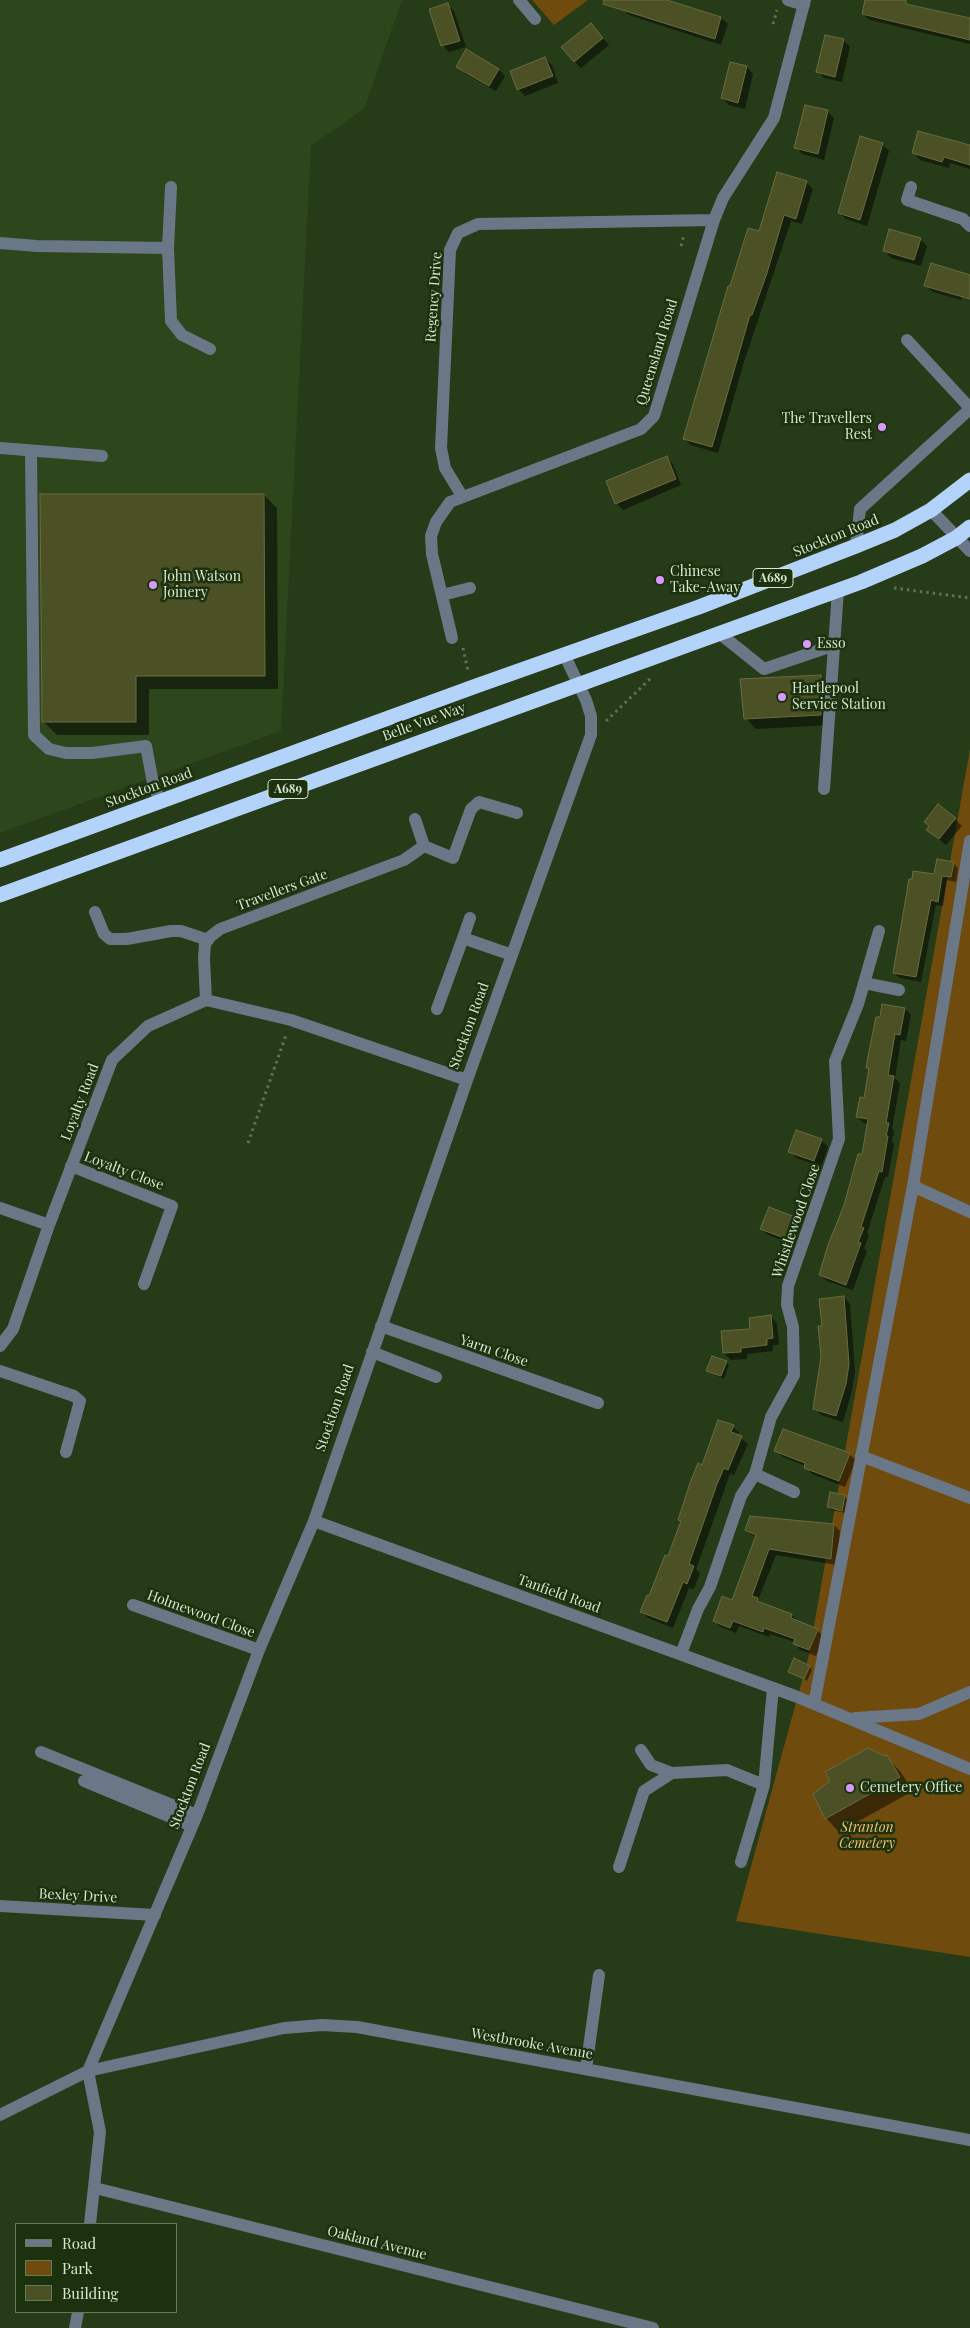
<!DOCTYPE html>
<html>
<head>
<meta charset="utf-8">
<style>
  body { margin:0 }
  #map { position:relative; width:970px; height:2328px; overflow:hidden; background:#263b17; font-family:"Playfair Display",serif }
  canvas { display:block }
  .legend { position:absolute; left:15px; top:2223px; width:162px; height:90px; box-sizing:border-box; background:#1c310d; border:1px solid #67795b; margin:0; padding:6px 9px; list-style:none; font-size:15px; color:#d8e6d0 }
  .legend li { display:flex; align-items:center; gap:10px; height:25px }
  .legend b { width:25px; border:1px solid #67795b }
</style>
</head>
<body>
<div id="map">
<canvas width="970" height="2328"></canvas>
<ul class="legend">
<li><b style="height:6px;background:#6a7787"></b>Road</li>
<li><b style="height:14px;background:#6f4b0e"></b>Park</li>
<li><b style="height:14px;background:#4c5025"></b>Building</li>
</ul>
</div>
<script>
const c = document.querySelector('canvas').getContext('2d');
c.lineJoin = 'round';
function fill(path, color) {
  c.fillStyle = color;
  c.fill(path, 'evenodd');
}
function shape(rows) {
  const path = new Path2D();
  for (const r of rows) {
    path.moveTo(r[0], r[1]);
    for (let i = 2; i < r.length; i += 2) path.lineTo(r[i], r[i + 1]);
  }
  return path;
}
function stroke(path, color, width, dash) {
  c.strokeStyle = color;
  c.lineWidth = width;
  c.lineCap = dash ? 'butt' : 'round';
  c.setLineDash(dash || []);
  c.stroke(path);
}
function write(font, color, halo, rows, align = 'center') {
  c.font = font + ' "Playfair Display",serif';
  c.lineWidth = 5;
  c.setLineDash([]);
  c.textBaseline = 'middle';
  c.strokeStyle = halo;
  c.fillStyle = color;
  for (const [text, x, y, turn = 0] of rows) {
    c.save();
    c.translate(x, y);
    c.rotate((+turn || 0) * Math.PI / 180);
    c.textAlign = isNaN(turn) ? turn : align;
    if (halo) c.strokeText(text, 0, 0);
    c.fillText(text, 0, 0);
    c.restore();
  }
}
fill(shape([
  [0,0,402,0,364,109,311,146,281,731,0,833]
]), '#2d461b');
fill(shape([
  [532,0,588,0,554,25],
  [970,749,970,1957,736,1921,808,1659]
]), '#6f4b0e');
fill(shape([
  [625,0,664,0,721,18,728,24,721,45,629,15,622,9],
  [866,0,890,0,970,18,970,44,870,20,863,14],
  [447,4,454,11,466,47,449,52,442,45],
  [591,24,609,45,581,68,574,61],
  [844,41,850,47,842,82,824,78,818,71],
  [545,59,552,65,558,83,525,96,518,89],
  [730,63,747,67,753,74,745,109,729,105,722,98],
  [458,67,499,70,505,76,496,91,464,73],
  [806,106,828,112,834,118,824,160,802,154,796,147],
  [919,133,970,144,970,169,950,163,949,168,920,160,914,153],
  [882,144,889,151,867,226,846,219,839,213],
  [806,182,813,189,802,224,791,221,744,362,718,453,691,445,684,439,731,288,760,233],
  [920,239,927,246,921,266,891,258,885,251],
  [967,279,961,300,933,292,926,286],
  [667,458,673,464,681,485,623,510,616,503],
  [264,495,277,508,278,689,149,689,149,735,57,735,43,721],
  [821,676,831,686,831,725,756,729,746,718],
  [955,819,962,826,946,845,928,830],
  [953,863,958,868,956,882,947,880,943,906,936,905,921,982,900,978,894,973,935,875],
  [883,1005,905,1009,911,1015,906,1041,901,1040,895,1078,900,1083,892,1129,894,1131,892,1142,894,1144,888,1177,885,1177,867,1233,869,1235,864,1248,867,1251,853,1290,827,1281,820,1275,863,1156,868,1124,864,1123,857,1117,865,1100,870,1070,868,1067],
  [797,1131,822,1141,828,1147,821,1167,796,1158,790,1151],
  [795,1218,801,1224,794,1245,768,1235,762,1229],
  [844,1297,850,1304,855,1371,852,1391,843,1422,821,1415,815,1408,822,1356,823,1327],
  [771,1317,777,1323,779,1345,773,1345,773,1351,747,1354,747,1359,731,1360,724,1353],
  [726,1362,729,1365,724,1379,708,1371],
  [733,1427,739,1433,738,1436,748,1444,734,1475,730,1474,696,1569,700,1573,694,1589,689,1588,673,1628,648,1618,642,1612,669,1558,682,1523,680,1520,702,1466],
  [776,1450,849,1454,856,1460,845,1487,812,1474,806,1466,783,1457],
  [844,1496,847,1499,845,1513,831,1510,828,1507],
  [834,1525,840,1531,837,1565,776,1555,758,1600,762,1604,791,1615,798,1621,817,1630,823,1636,816,1656,800,1650,795,1642,770,1634,769,1637,739,1626,736,1633,721,1627,714,1620,733,1602,757,1538,746,1530],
  [810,1667,812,1670,807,1681,789,1671],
  [886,1757,900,1771,913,1791,839,1832,826,1818]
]), '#0007');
const building = shape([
  [604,0,667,0,721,17,715,39,603,4,604,0],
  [865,0,906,0,906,4,970,18,970,40,862,14,865,0],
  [448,3,460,41,441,46,429,9,448,3],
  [591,23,603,38,574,62,561,47,591,23],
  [825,35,844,39,835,77,816,72,825,35],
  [466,49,499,69,489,86,456,67,466,49],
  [545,57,553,76,517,90,510,71,545,57],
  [730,62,747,66,738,103,721,98,730,62],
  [805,105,828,110,818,154,794,148,805,105],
  [918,131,970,145,970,165,944,157,942,162,912,153,918,131],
  [860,136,883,143,860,220,838,213,860,136],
  [777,172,807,181,796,219,784,215,767,273,752,315,750,315,712,447,683,439,728,286,730,286,748,228,759,231,777,172],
  [889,229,921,238,914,260,883,251,889,229],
  [931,263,970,275,970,299,924,286,931,263],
  [667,456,676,479,615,504,606,481,667,456],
  [40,494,264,494,265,676,136,676,136,722,42,722,40,494],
  [821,675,821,715,744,719,740,679,821,675],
  [938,804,956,818,939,839,926,830,929,826,924,822,938,804],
  [937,859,954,862,951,877,942,876,938,902,931,900,916,977,893,973,909,879,912,879,913,871,934,874,937,859],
  [882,1004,905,1008,900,1035,895,1034,888,1075,894,1076,886,1123,889,1123,886,1136,888,1136,882,1172,879,1171,861,1227,864,1228,858,1242,861,1243,846,1285,819,1275,828,1245,844,1205,858,1154,862,1154,868,1119,856,1117,860,1097,864,1098,869,1068,866,1068,869,1051,876,1017,880,1017,882,1004],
  [796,1130,822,1139,814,1161,788,1152,796,1130],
  [769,1207,795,1217,787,1239,760,1229,769,1207],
  [844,1296,849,1364,846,1384,836,1416,813,1409,821,1356,818,1326,822,1326,819,1299,844,1296],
  [771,1315,773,1338,767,1339,767,1345,741,1348,741,1352,723,1353,721,1331,750,1329,749,1318,771,1315],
  [712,1356,727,1361,721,1376,706,1371,712,1356],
  [718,1420,734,1425,731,1432,742,1436,728,1470,724,1468,717,1484,689,1564,694,1566,687,1584,683,1582,667,1622,640,1612,647,1595,649,1596,665,1555,668,1556,681,1521,678,1520,690,1483,698,1463,702,1465,718,1420],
  [783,1429,850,1453,839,1481,804,1468,805,1463,774,1451,783,1429],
  [830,1492,845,1495,842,1511,827,1507,830,1492],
  [750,1516,834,1524,831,1559,769,1549,752,1596,758,1598,757,1601,792,1614,791,1618,818,1629,809,1650,793,1644,795,1639,764,1628,763,1632,733,1621,730,1628,713,1621,722,1596,732,1600,756,1535,745,1530,750,1516],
  [794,1658,810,1666,804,1679,788,1672,794,1658],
  [868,1748,884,1756,887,1755,900,1777,825,1819,813,1794,830,1781,825,1772,868,1748]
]);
fill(building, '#4c5025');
stroke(building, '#686d41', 1);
stroke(shape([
  [773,24,777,10],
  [681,246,684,235],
  [894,588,970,598],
  [463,648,468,671],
  [606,721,652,677],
  [248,1143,286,1035]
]), '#607353', 3, [2.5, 4]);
stroke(shape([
  [519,0,535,19],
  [788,0,804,5],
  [911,187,907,200,963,219,970,226],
  [0,243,37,246,168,248,171,321,182,335,210,349],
  [168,248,171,187],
  [907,340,970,408],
  [0,448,102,456],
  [31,451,34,735,49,749,66,753,92,753,146,746,153,783,160,802],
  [462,496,445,468,441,448,450,250,458,233,478,224,714,220],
  [931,510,970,551],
  [856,546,860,509,970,409],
  [442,595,470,588],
  [719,633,764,669,835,645],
  [452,638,432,554,431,536,436,522,450,502,641,429,654,416,714,220,723,198,774,118,805,0],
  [824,789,838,590],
  [415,819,424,846,453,858,471,809,479,802,517,813],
  [95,912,104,934,110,939,127,939,171,931,181,931,208,940],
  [463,938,470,918],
  [864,983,899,990],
  [206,1000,204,958,205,944,211,936,220,929,404,860,424,846],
  [437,1009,463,938,512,955],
  [71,1166,172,1206,144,1284],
  [913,1186,970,1212],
  [0,1208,49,1225],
  [381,1326,598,1403],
  [0,1346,13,1329,49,1225,112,1060,148,1026,206,1000,291,1020,467,1080],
  [372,1352,436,1377],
  [0,1371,74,1396,80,1401,66,1452],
  [861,1456,970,1498],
  [755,1474,794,1492],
  [314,1521,795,1696,970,1769],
  [133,1605,259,1650],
  [681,1654,698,1609,710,1587,741,1496,755,1474,771,1417,794,1375,793,1327,787,1305,788,1286,839,1139,835,1061,858,1004,879,931],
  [814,1704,913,1186,970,841],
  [855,1718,919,1714,970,1692],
  [641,1750,651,1765,672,1773],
  [41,1752,197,1815],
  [84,1781,192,1826],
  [741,1862,764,1785,773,1688],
  [619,1867,644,1791,672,1773,727,1770,764,1785],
  [0,1906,155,1915],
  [586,2069,599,1975],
  [0,2115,88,2071,197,1815,259,1650,314,1521,467,1080,591,735,591,716,586,700,564,654],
  [95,2188,653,2328],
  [90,2224,100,2132,88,2071,284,2028,322,2025,357,2027,970,2140],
  [75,2328,78,2312]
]), '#6a7787', 12);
stroke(shape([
  [0,860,476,686,699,607,856,546,895,530,931,510,970,480],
  [0,895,861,582,922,556,956,538,970,527]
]), '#b4d3fa', 15);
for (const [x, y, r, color] of [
  [882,427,5,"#d89af8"],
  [660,580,5,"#d89af8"],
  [153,585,5,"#d89af8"],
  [807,644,5,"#d89af8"],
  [782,697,5,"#d89af8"],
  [850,1788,5,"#d89af8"]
]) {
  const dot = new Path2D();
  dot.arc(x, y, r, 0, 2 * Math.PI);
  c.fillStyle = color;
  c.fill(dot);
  stroke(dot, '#1c310d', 2);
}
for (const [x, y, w] of [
  [773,578,40],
  [288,789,40]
]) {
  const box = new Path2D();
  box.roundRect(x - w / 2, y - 9.5, w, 19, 4);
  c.fillStyle = '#1c310d';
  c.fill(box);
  stroke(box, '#d8e6d0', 1);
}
write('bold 12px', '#d8e6d0', null, [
  ["A689",773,578],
  ["A689",288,789]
]);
write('14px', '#d8e6d0', '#1c310d', [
  ["Regency Drive",434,297,-86],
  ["Queensland Road",657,352,-73],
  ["Stockton Road",836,536,-22],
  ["Belle Vue Way",424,722,-20],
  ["Stockton Road",149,788,-20],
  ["Travellers Gate",282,890,-20],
  ["Stockton Road",469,1026,-70],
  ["Loyalty Road",80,1102,-69],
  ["Loyalty Close",124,1171,21],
  ["Whistlewood Close",796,1221,-71],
  ["Yarm Close",494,1351,19],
  ["Stockton Road",335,1408,-71],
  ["Tanfield Road",559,1594,20],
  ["Holmewood Close",201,1614,20],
  ["Stockton Road",190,1786,-69],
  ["Bexley Drive",78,1896,3],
  ["Westbrooke Avenue",532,2044,10],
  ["Oakland Avenue",377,2243,14]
]);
write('14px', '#d8e6d0', '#1c310d', [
  ["The Travellers",872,419,"right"],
  ["Rest",872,435,"right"],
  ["Chinese",670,572],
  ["Take-Away",670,588],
  ["John Watson",163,577],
  ["Joinery",163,593],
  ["Esso",817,644],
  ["Hartlepool",792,689],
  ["Service Station",792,705],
  ["Cemetery Office",860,1788]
], 'left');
write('italic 14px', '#f8be6e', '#1c310d', [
  ["Stranton",867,1828],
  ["Cemetery",867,1844]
]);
</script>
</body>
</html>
